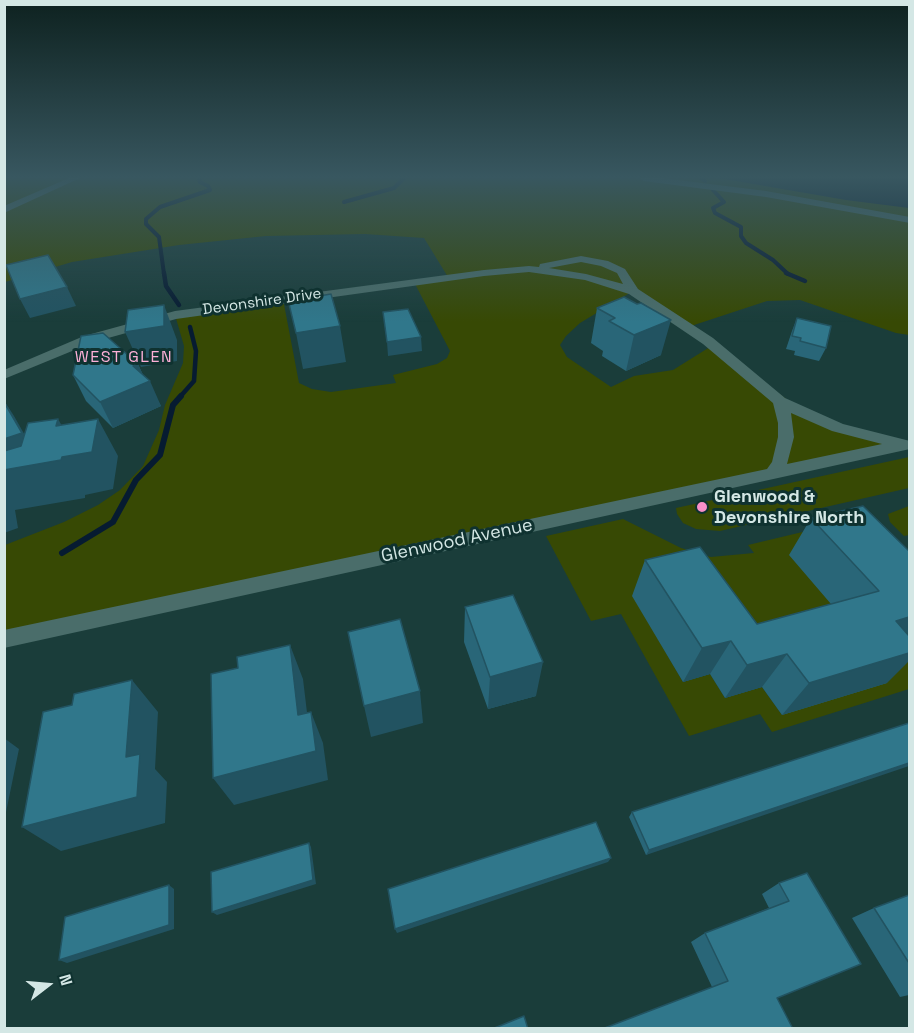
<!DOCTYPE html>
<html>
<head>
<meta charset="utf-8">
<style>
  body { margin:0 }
  #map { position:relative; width:914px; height:1033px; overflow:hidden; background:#1a3d3a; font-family:"Space Grotesk",sans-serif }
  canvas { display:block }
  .frame { position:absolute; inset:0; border:6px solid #d4e7e5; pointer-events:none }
  .north { position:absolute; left:18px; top:955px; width:60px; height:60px; -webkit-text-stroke:4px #0f3230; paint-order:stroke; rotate:74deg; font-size:16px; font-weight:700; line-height:24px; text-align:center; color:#d4e7e5 }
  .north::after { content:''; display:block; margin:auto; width:21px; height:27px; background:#d4e7e5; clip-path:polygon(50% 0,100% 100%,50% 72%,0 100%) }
</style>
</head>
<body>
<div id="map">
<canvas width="914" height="1033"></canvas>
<div class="frame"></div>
<div class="north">N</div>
</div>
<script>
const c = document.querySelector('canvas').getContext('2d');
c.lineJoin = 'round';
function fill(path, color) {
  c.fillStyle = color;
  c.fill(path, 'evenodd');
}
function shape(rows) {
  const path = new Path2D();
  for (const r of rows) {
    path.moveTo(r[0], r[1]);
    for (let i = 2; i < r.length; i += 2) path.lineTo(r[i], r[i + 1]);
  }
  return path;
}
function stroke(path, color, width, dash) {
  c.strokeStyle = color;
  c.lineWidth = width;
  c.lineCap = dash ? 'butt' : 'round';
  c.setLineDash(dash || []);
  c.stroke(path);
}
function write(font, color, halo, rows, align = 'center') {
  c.font = font + ' "Space Grotesk",sans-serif';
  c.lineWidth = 6;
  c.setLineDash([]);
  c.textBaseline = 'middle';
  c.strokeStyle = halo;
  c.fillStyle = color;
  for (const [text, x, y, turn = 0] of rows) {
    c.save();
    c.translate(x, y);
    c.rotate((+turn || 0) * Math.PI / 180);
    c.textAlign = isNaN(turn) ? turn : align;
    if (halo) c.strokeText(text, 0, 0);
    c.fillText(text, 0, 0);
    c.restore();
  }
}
fill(shape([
  [5,178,909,178,909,335,896,333,800,300,767,301,688,327,633,291,580,323,566,336,560,345,567,357,611,387,634,376,673,370,713,345,812,418,905,445,5,639,5,545,64,522,98,505,120,490,143,466,159,430,165,405,183,363,184,346,175,315,283,299,299,383,312,389,331,392,396,383,393,375,437,364,447,358,450,351,414,282,448,277,424,238,365,234,266,236,179,245,72,262,5,282],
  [909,457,909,488,720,531,696,529,683,523,677,514,676,508],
  [909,506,909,535,904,536,890,522,888,514],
  [623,519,681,548,711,557,754,553,748,545,836,524,909,593,909,689,772,732,760,714,689,736,621,614,591,621,546,536],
  [633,596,735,659,850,626,782,715,762,687,725,698,710,674,683,682]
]), '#374904');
fill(shape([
  [719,178,909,178,909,208,846,200]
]), '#061b31');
stroke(shape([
  [701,178,705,181],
  [713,190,724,202,713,208,715,213,741,227,741,236,746,243,773,260,788,274],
  [344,202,394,188,404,178],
  [164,274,159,237,146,224,146,219,160,207,210,190,208,186,200,182,199,178]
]), '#061b31', 4);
stroke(shape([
  [164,273,166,286,179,305],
  [786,273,805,281],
  [179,398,194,381,196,351,190,327]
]), '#061b31', 4.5);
stroke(shape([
  [62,553,113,522,136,480,160,455,173,405,181,396]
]), '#061b31', 6);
fill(shape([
  [69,178,80,178,4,213,4,206,69,178],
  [640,178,662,178,766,191,910,217,910,223,766,197,644,181,640,178],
  [581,256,608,261,625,269,638,289,713,338,785,398,843,424,910,441,910,449,4,648,4,630,767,469,772,462,778,437,778,423,773,403,703,344,629,294,585,280,529,272,484,276,176,319,94,342,4,379,4,370,84,336,175,311,484,270,529,266,539,267,540,264,581,256],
  [581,262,601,266,617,273,623,284,586,274,549,268,581,262],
  [791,413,832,431,882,444,787,464,794,437,791,413]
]), '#4a6d6a');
fill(shape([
  [624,297,661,355,626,371,602,356,603,351,591,343,597,308],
  [797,318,826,348,819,361,794,355,795,351,786,349,792,331],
  [138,364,143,375,161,406,113,428,86,401,73,375],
  [811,518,909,551,887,683,782,715,762,687,725,698,710,674,683,682,632,596,645,560,757,624,831,604,789,555],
  [465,607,536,696,488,709,464,642],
  [909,723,646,855,629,817,632,812],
  [807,873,777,998,712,987,691,942,705,933,769,908,762,894,779,883],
  [909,895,909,995,900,997,852,918,874,908]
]), '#296678');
fill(shape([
  [67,287,76,306,30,318,20,299],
  [164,305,177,340,177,361,141,367,125,332],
  [671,320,661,355,626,371,634,335],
  [340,326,346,362,303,369,296,333],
  [421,337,422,351,388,356,387,342],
  [138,364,146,382,150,381,161,406,113,428,100,402,133,366],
  [5,402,14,416,31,446,4,457],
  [58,419,79,455,98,419,118,456,113,489,85,495,85,498,15,510,18,528,4,533,4,470,56,426],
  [909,617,909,635,896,621],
  [731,641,710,674,683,682,702,648],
  [290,645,303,679,311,746,298,715],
  [909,653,909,661,887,683,782,715,809,683],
  [787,654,762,687,725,698,747,665],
  [543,662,536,696,488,709,490,677],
  [132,680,158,712,155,769,167,782,165,823,61,851,22,827,126,757],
  [420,691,423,723,371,737,364,706],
  [311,712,323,743,328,780,234,805,213,778],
  [4,738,19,749,4,822],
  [909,763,909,766,646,855,649,850],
  [309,843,311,847,316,884,217,915,212,912],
  [611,858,608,862,397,933,395,929],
  [169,885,174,889,174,929,67,963,59,960]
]), '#225361');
const building = shape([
  [48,255,67,287,20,299,6,265,48,255],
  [331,294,340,326,296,333,289,304,314,300,313,297,331,294],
  [624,297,637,304,641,303,671,320,634,335,609,321,615,318,597,308,624,297],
  [164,305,164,326,125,332,128,310,164,305],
  [408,309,421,337,387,342,383,312,408,309],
  [797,318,831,326,826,348,800,341,801,338,792,336,797,318],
  [103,333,138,364,133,366,150,381,100,402,73,375,81,336,103,333],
  [4,402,22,433,4,439,4,402],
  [58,419,56,426,98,419,92,452,62,457,61,460,4,470,4,451,21,446,28,423,58,419],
  [863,506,909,551,909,617,896,621,909,636,909,653,809,683,787,654,747,665,731,641,702,648,645,560,700,547,757,624,879,591,811,518,863,506],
  [513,595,543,662,490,677,465,607,513,595],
  [400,619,420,691,364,706,348,632,400,619],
  [290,645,298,715,311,712,316,751,213,778,211,674,238,668,237,657,290,645],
  [132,680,126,757,140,754,137,797,22,827,43,712,72,705,74,694,132,680],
  [909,723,909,763,649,850,632,812,909,723],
  [596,822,611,858,395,929,388,889,596,822],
  [309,843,313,880,212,912,211,872,309,843],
  [807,873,861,964,777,998,793,1029,602,1029,728,981,705,933,789,901,779,883,807,873],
  [169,885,169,925,59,960,65,917,169,885],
  [909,895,909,963,874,908,909,895],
  [524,1016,528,1029,492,1029,524,1016]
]);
fill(building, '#30778b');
stroke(building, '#225361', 1.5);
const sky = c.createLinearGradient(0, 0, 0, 322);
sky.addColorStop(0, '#0e2220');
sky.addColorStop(0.55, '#385760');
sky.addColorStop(1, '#38576000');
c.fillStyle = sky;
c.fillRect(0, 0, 914, 322);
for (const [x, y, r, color] of [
  [702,507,6,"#f98fc9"]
]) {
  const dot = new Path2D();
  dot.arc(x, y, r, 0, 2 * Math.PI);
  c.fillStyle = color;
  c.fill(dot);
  stroke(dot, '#0f3230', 2);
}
write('15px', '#d4e7e5', '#0f3230', [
  ["Devonshire Drive",262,302,-8]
]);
c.letterSpacing = '1.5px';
write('16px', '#fcb0d7', '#0f3230', [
  ["WEST GLEN",124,358]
]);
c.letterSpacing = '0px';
write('bold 18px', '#d4e7e5', '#0f3230', [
  ["Glenwood &",714,497],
  ["Devonshire North",714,518]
], 'left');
write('18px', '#d4e7e5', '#0f3230', [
  ["Glenwood Avenue",457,541,-12]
]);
</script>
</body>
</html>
